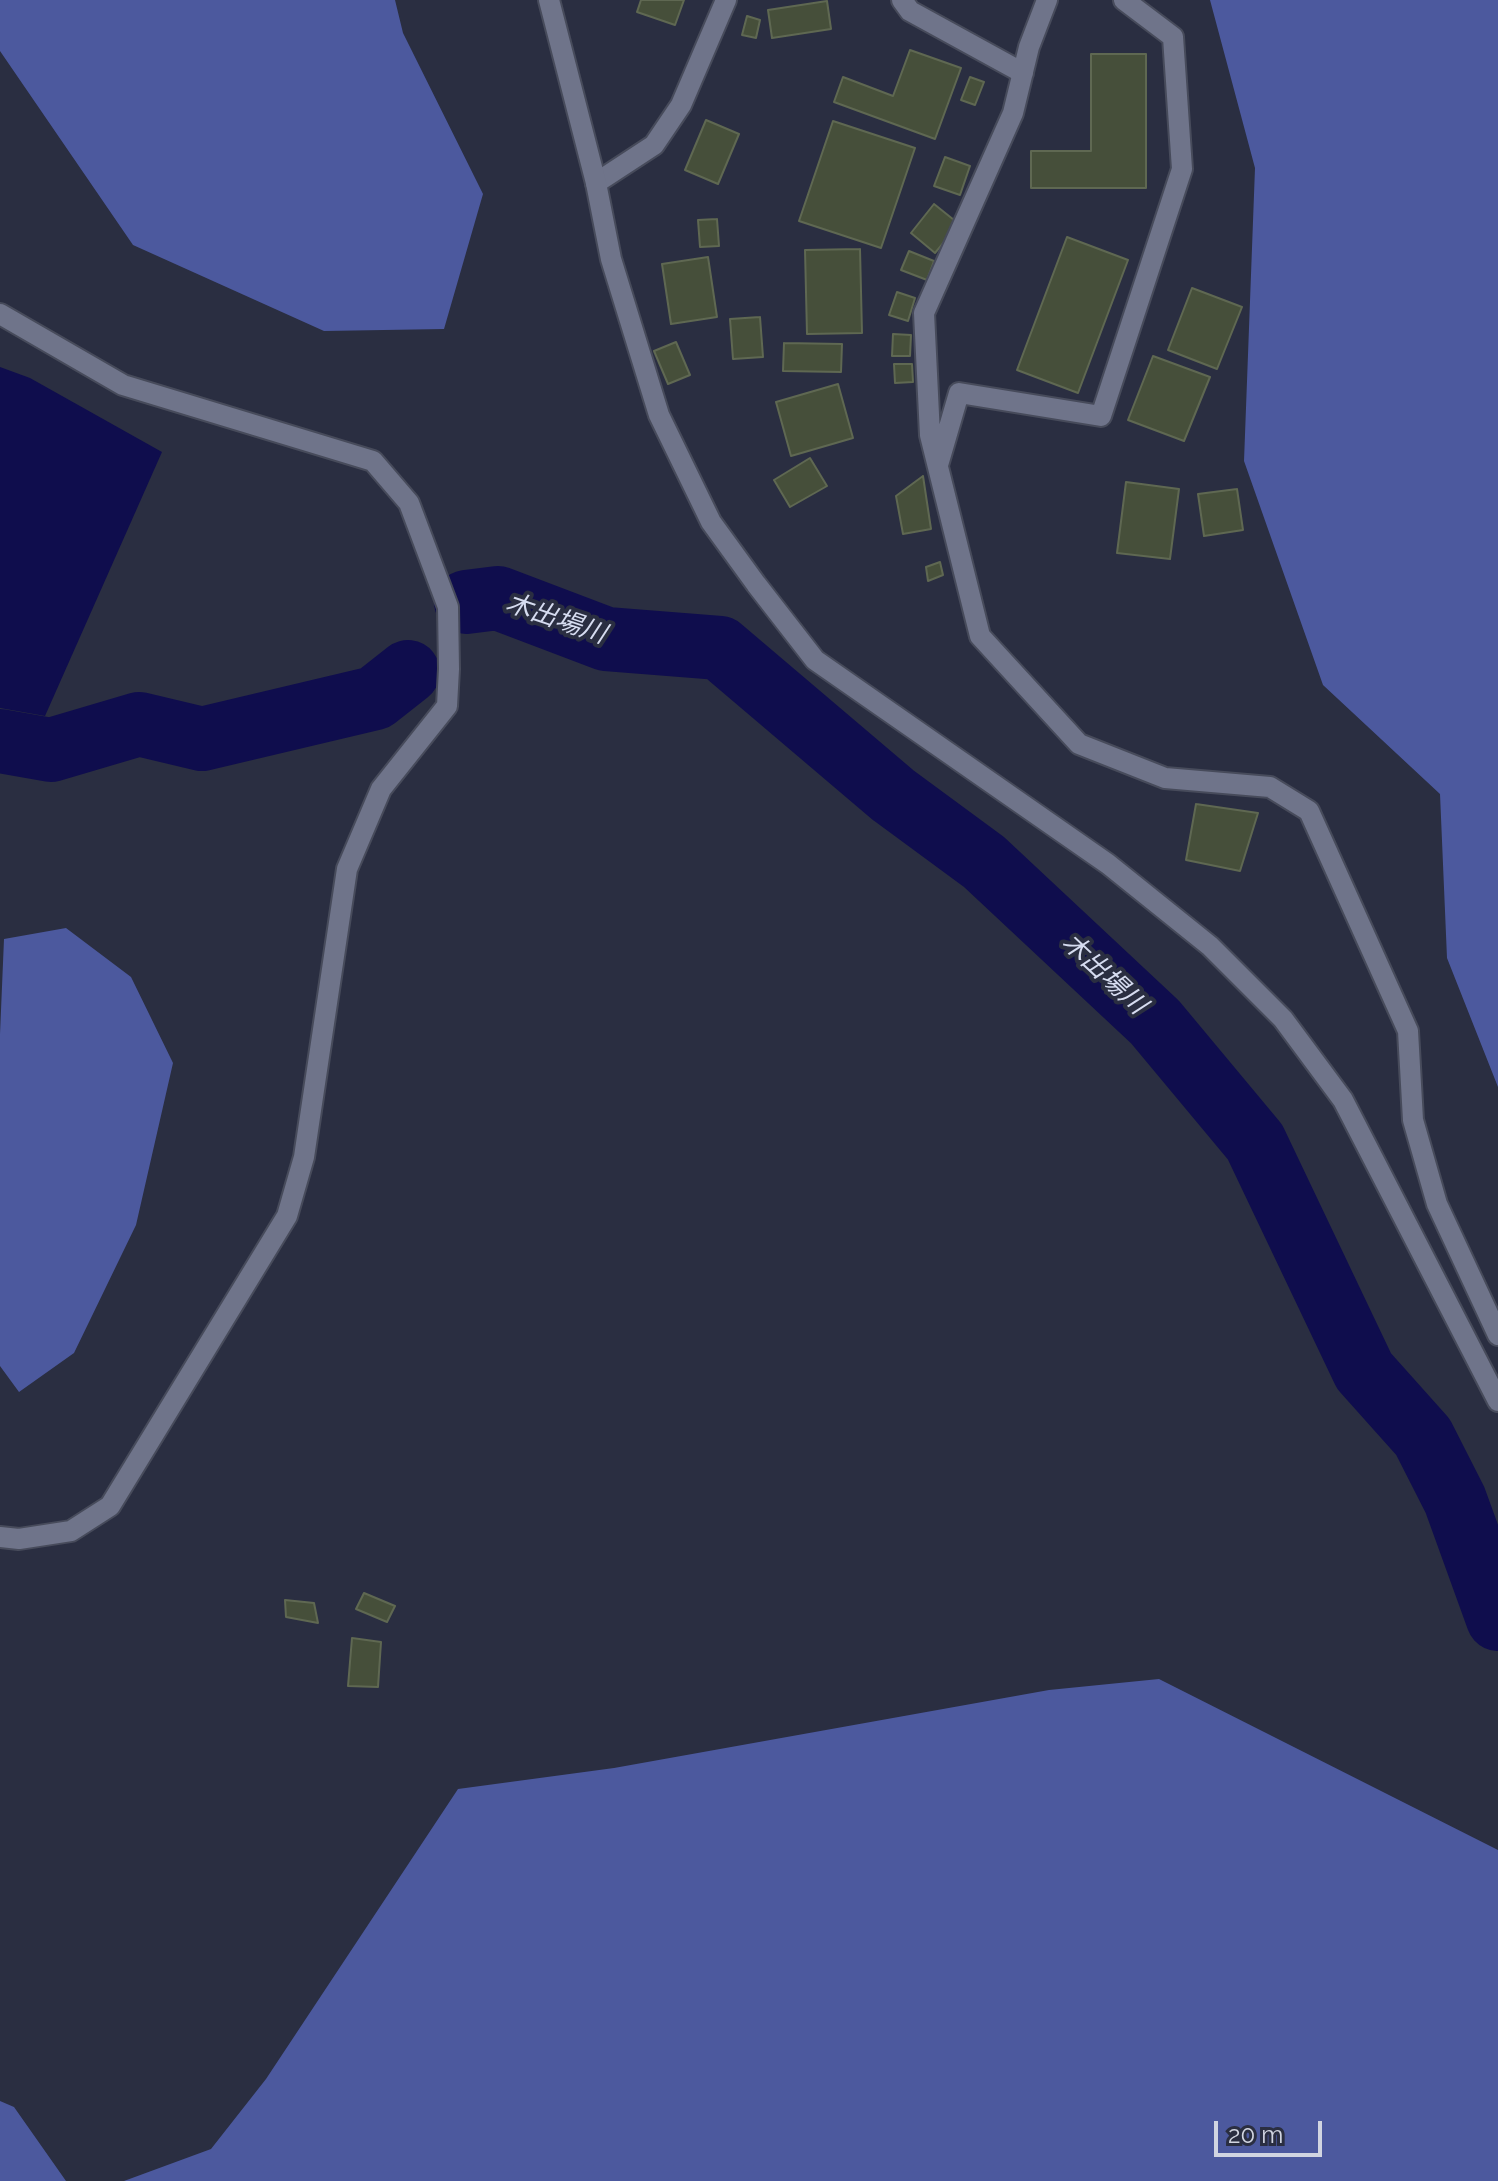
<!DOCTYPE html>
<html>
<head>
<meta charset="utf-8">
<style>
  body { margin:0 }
  #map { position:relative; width:1498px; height:2181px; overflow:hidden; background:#2a2e41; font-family:Raleway,sans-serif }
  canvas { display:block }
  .scale { position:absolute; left:1214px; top:2121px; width:108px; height:36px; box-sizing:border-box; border:4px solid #d1d5e1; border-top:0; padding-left:10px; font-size:24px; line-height:28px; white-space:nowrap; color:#d1d5e1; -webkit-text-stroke:6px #2a2e41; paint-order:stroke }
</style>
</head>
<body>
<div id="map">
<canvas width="1498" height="2181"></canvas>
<div class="scale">20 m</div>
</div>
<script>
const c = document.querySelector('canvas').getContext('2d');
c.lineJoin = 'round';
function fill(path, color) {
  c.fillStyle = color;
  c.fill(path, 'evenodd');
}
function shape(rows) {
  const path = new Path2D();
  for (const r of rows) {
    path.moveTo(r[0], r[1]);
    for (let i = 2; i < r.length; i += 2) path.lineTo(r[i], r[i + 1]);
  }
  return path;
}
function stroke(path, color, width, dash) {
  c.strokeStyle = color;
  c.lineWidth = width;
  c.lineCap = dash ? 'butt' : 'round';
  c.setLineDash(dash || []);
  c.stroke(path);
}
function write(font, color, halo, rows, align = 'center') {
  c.font = font + ' Raleway,"Noto Sans JP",sans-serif';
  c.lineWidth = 8;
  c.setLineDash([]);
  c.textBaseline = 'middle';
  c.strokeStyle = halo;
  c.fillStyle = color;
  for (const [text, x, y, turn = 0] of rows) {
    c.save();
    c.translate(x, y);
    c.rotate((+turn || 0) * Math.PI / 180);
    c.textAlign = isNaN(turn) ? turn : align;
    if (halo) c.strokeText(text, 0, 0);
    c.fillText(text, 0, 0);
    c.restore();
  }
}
fill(shape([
  [0,0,395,0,403,33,483,194,444,329,324,331,133,245,0,51],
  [1210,0,1498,0,1498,1087,1447,958,1440,794,1323,685,1244,461,1255,168],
  [66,928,131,977,173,1063,136,1225,74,1353,19,1392,0,1366,0,1034,4,939],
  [1159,1679,1498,1850,1498,2181,124,2181,211,2149,266,2079,458,1789,614,1768,1049,1690],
  [0,2101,14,2107,66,2181,0,2181]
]), '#4c599e');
fill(shape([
  [0,367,30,378,162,452,45,716,0,708]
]), '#0f0d4d');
stroke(shape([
  [466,602,498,598,606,639,720,648,893,795,984,862,1155,1022,1255,1142,1364,1371,1423,1437,1455,1500,1498,1619],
  [0,741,51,750,139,724,202,739,375,698,408,672]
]), '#0f0d4d', 64);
const building = shape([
  [641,0,684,0,675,25,637,12,641,0],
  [827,1,831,29,772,38,768,10,827,1],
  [747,16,760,20,756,38,742,35,747,16],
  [910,50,961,68,935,139,834,102,843,77,893,96,910,50],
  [1091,54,1146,54,1146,188,1031,188,1031,151,1091,151,1091,54],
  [970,77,984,82,975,105,961,100,970,77],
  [706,120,739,134,718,184,685,170,706,120],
  [833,121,915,148,881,248,799,221,833,121],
  [945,157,970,166,960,195,934,186,945,157],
  [934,204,959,224,935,253,911,233,934,204],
  [717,219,719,246,700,247,698,220,717,219],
  [1067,237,1128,260,1078,393,1017,370,1067,237],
  [860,249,862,333,807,334,805,250,860,249],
  [909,251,934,261,927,280,901,270,909,251],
  [708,257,717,317,671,324,662,264,708,257],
  [1192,288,1242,307,1217,369,1168,350,1192,288],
  [897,292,915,298,908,321,889,315,897,292],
  [760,317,763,357,733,359,730,319,760,317],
  [893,334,911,335,910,356,892,356,893,334],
  [676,342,690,375,668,384,654,351,676,342],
  [784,343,842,344,841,372,783,371,784,343],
  [1153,356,1210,377,1184,441,1128,420,1153,356],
  [894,364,912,364,913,382,895,383,894,364],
  [838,384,853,438,791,456,776,402,838,384],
  [810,458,827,486,790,507,774,480,810,458],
  [923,476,931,529,903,534,896,496,923,476],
  [1126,482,1179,489,1170,559,1117,553,1126,482],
  [1237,489,1243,530,1204,536,1198,494,1237,489],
  [940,562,943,575,928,581,926,567,940,562],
  [1196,804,1258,813,1240,871,1186,860,1196,804],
  [364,1593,395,1606,387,1622,356,1609,364,1593],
  [285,1600,314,1603,318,1623,286,1617,285,1600],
  [352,1638,381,1642,378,1687,348,1686,352,1638]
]);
fill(building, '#464f3a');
stroke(building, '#5f6852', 2);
const minor = shape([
  [902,0,910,11,1023,73],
  [1047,0,1029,47,1013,113,924,313,930,435,980,636,1079,744,1165,778,1270,787,1309,811,1408,1031,1413,1120,1437,1204,1498,1335],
  [596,183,654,145,681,105,726,0],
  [0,314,123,385,373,461,409,503,448,607,449,669,447,706,381,789,347,869,304,1157,287,1216,110,1506,71,1531,19,1539,0,1537],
  [938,465,959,393,1101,416,1182,169,1173,37,1124,0]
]);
const tertiary = shape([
  [549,0,596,183,611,259,659,415,711,522,756,584,815,660,1108,864,1210,946,1283,1019,1343,1100,1498,1401]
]);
stroke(minor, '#474b5b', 24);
stroke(tertiary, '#474b5b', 24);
stroke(minor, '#6f748a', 20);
stroke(tertiary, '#6f748a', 20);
write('italic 26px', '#d6dcf0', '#2a2e41', [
  ["木出場川",556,619,19],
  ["木出場川",1104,974,43]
]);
</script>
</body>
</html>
